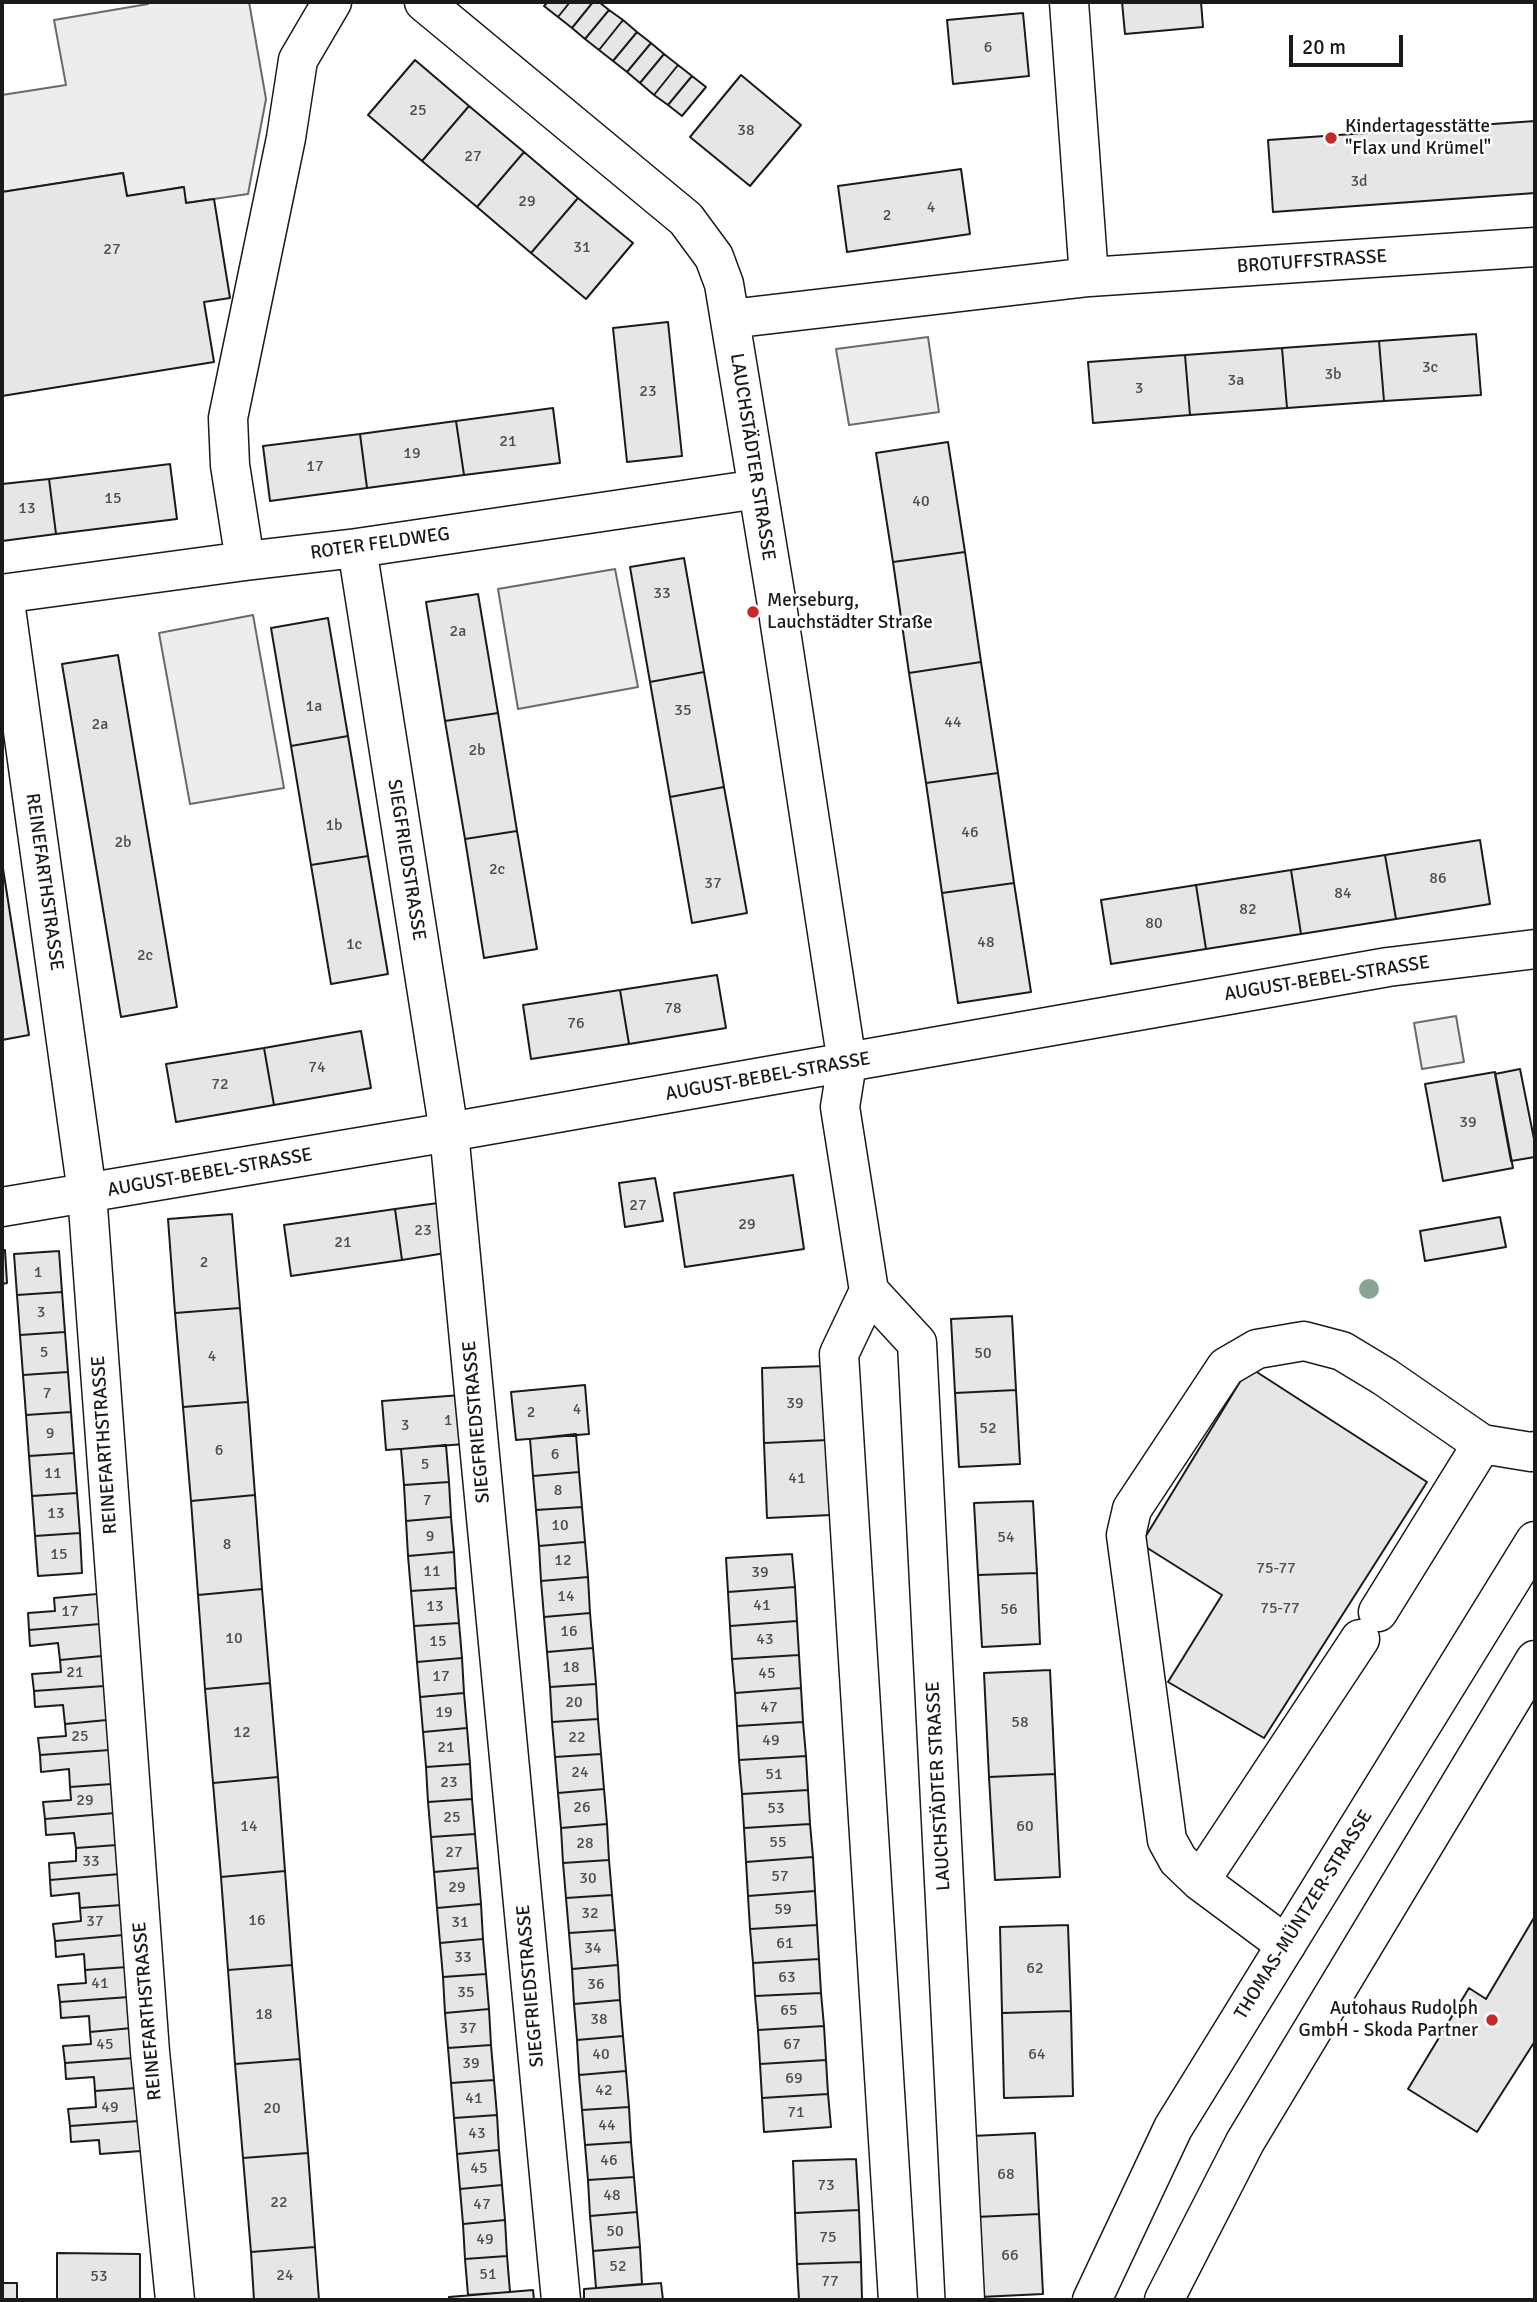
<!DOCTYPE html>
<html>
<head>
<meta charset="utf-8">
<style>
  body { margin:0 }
  #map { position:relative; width:1537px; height:2302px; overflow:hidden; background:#fff; font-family:Signika,sans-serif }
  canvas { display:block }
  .frame { position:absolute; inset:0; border:4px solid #1a1a1a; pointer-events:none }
  .scale { position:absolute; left:1289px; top:35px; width:114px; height:32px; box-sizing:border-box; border:4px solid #1a1a1a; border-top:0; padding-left:9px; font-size:21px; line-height:24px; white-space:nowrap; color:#1a1a1a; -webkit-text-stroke:5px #fff; paint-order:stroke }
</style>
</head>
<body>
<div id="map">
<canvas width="1537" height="2302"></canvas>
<div class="frame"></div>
<div class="scale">20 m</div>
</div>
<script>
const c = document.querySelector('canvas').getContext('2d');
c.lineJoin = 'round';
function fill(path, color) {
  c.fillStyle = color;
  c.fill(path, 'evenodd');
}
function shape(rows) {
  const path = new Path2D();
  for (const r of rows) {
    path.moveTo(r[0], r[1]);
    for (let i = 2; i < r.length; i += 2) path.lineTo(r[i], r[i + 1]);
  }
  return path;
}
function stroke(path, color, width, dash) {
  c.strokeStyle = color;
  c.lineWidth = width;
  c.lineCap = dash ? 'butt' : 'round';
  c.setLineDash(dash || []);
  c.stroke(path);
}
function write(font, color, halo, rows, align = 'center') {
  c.font = font + ' Signika,sans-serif';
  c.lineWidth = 5;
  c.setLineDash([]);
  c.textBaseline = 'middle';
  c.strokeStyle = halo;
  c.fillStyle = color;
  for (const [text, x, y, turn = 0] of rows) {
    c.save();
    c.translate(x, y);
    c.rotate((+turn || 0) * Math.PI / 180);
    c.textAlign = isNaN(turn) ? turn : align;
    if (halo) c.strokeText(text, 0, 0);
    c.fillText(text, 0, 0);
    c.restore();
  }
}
const parking = shape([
  [148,2,249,2,266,99,248,194,186,203,183,187,127,196,123,173,2,192,2,95,66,85,54,20,148,4,148,2],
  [928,337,939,412,849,425,836,349,928,337],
  [615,569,638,687,518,709,498,589,615,569],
  [253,615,284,788,190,804,159,633,253,615],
  [1456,1016,1464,1062,1422,1069,1414,1023,1456,1016]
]);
fill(parking, '#ededed');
stroke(parking, '#6a6a6a', 2);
const building = shape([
  [548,2,570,2,558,17,544,6,548,2],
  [570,2,593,2,572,28,558,17,570,2],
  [593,2,599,2,609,10,585,39,572,28,593,2],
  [1122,2,1201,2,1203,27,1125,34,1122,2],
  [609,10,623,20,599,50,585,39,609,10],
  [1023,13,1029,76,953,84,947,20,1023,13],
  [623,20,637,32,613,61,599,50,623,20],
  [637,32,651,43,627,72,613,61,637,32],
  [651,43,664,54,640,83,627,72,651,43],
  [664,54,678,65,654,95,640,83,664,54],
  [415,60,469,106,422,161,368,115,415,60],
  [678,65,692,76,668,105,654,95,678,65],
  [741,75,801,125,750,186,690,137,741,75],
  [692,76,706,87,682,116,668,105,692,76],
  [469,106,524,152,477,207,422,161,469,106],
  [1535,121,1535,193,1273,212,1268,140,1535,121],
  [524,152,578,198,531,253,477,207,524,152],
  [961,169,970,234,847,252,838,186,961,169],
  [123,173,127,196,184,187,186,203,214,199,230,298,204,302,214,362,2,396,2,192,123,173],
  [578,198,633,243,586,299,531,253,578,198],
  [668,322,682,456,627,462,613,328,668,322],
  [1476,334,1481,395,1384,401,1379,341,1476,334],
  [1379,341,1384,401,1287,408,1282,348,1379,341],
  [1282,348,1287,408,1190,415,1185,355,1282,348],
  [1185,355,1190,415,1093,423,1088,362,1185,355],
  [553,408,560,463,464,475,456,421,553,408],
  [456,421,464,475,367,488,360,434,456,421],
  [360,434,367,488,270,501,263,446,360,434],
  [948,442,965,552,893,562,876,453,948,442],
  [170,464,177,519,56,534,49,479,170,464],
  [49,479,56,534,2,541,2,484,49,479],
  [965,552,981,662,909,673,893,562,965,552],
  [684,558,704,672,650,682,630,567,684,558],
  [478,594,498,713,445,721,426,602,478,594],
  [328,618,348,736,291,746,271,628,328,618],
  [118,655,177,1007,121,1017,62,664,118,655],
  [981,662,998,773,926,783,909,673,981,662],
  [704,672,724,787,670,797,650,682,704,672],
  [498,713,517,831,465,839,445,721,498,713],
  [348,736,368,856,311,865,291,746,348,736],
  [998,773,1014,883,942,893,926,783,998,773],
  [724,787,747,913,692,923,670,797,724,787],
  [517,831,537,949,484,958,465,839,517,831],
  [1480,840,1490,904,1396,919,1385,855,1480,840],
  [1385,855,1396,919,1301,934,1291,870,1385,855],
  [368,856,388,974,331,984,311,865,368,856],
  [2,862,29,1035,2,1040,2,862],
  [1291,870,1301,934,1206,949,1196,885,1291,870],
  [1014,883,1031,992,958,1003,942,893,1014,883],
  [1196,885,1206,949,1111,964,1101,900,1196,885],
  [717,975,726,1028,629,1044,620,990,717,975],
  [620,990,629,1044,531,1059,523,1005,620,990],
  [361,1031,371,1088,274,1105,264,1048,361,1031],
  [264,1048,274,1105,176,1122,166,1064,264,1048],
  [1520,1069,1535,1144,1535,1157,1511,1161,1495,1074,1520,1069],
  [1495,1072,1513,1168,1443,1181,1425,1084,1495,1072],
  [793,1175,804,1249,685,1267,674,1193,793,1175],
  [655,1178,663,1221,625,1227,619,1183,655,1178],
  [445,1202,452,1252,402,1260,395,1209,445,1202],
  [395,1209,402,1260,291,1276,284,1225,395,1209],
  [232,1214,240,1308,175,1313,168,1219,232,1214],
  [1500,1217,1506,1247,1425,1261,1420,1231,1500,1217],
  [2,1250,5,1250,7,1283,2,1284,2,1250],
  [59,1251,62,1292,17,1295,14,1254,59,1251],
  [62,1292,65,1332,20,1335,17,1295,62,1292],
  [240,1308,248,1402,183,1407,175,1313,240,1308],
  [1012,1316,1016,1390,955,1393,951,1319,1012,1316],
  [65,1332,68,1372,23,1375,20,1335,65,1332],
  [826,1366,828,1440,764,1443,762,1368,826,1366],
  [1249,1367,1427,1482,1264,1738,1168,1682,1222,1595,1141,1544,1249,1367],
  [68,1372,71,1412,26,1415,23,1375,68,1372],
  [585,1385,589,1434,516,1440,511,1392,585,1385],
  [1016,1390,1020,1464,959,1467,955,1393,1016,1390],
  [461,1395,465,1444,386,1450,382,1401,461,1395],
  [248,1402,255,1495,191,1501,183,1407,248,1402],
  [71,1412,74,1453,29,1456,26,1415,71,1412],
  [576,1434,579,1472,533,1476,530,1439,576,1434],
  [828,1440,831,1515,767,1518,764,1443,828,1440],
  [446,1445,449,1482,404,1485,401,1449,446,1445],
  [74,1453,77,1493,32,1496,29,1456,74,1453],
  [579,1472,582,1507,536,1510,533,1476,579,1472],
  [449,1482,451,1517,406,1521,404,1485,449,1482],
  [77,1493,80,1533,35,1536,32,1496,77,1493],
  [255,1495,262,1589,198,1595,191,1501,255,1495],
  [1033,1501,1037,1573,978,1575,974,1503,1033,1501],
  [582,1507,585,1542,539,1546,536,1510,582,1507],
  [451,1517,454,1552,408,1556,406,1521,451,1517],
  [80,1533,82,1573,38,1576,35,1536,80,1533],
  [585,1542,588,1577,541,1581,539,1546,585,1542],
  [454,1552,456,1588,411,1591,408,1556,454,1552],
  [792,1554,795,1587,728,1592,726,1558,792,1554],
  [1037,1573,1040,1644,982,1647,978,1575,1037,1573],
  [588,1577,590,1613,544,1617,541,1581,588,1577],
  [795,1587,797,1621,730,1626,728,1592,795,1587],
  [456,1588,459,1623,414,1626,411,1591,456,1588],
  [262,1589,270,1683,205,1689,198,1595,262,1589],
  [97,1594,100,1624,29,1630,28,1613,55,1611,54,1598,97,1594],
  [590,1613,593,1648,547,1652,544,1617,590,1613],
  [797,1621,799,1655,732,1659,730,1626,797,1621],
  [459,1623,462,1658,417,1662,414,1626,459,1623],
  [100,1624,102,1656,60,1660,58,1643,30,1646,29,1630,100,1624],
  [593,1648,596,1684,550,1687,547,1652,593,1648],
  [799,1655,801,1688,735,1693,732,1659,799,1655],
  [102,1656,104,1686,34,1691,32,1674,61,1672,60,1660,102,1656],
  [462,1658,464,1693,420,1697,417,1662,462,1658],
  [1050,1670,1055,1774,989,1777,984,1673,1050,1670],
  [270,1683,278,1777,213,1783,205,1689,270,1683],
  [596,1684,598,1719,552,1722,550,1687,596,1684],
  [104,1686,107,1720,65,1724,63,1705,35,1707,34,1691,104,1686],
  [801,1688,803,1722,737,1726,735,1693,801,1688],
  [464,1693,467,1728,423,1732,420,1697,464,1693],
  [598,1719,601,1754,555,1757,552,1722,598,1719],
  [107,1720,110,1750,40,1755,38,1738,66,1736,65,1724,107,1720],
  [803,1722,806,1756,739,1760,737,1726,803,1722],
  [467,1728,470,1764,426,1767,423,1732,467,1728],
  [110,1750,112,1784,70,1787,69,1769,41,1772,40,1755,110,1750],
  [601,1754,604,1789,558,1793,555,1757,601,1754],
  [806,1756,808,1790,742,1794,739,1760,806,1756],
  [470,1764,472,1799,428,1802,426,1767,470,1764],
  [1055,1774,1060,1877,995,1880,989,1777,1055,1774],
  [278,1777,285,1871,221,1877,213,1783,278,1777],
  [112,1784,115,1813,45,1819,43,1802,71,1800,70,1787,112,1784],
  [604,1789,607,1824,561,1828,558,1793,604,1789],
  [808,1790,810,1824,744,1828,742,1794,808,1790],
  [472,1799,475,1834,431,1837,428,1802,472,1799],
  [115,1813,117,1845,76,1848,74,1833,46,1835,45,1819,115,1813],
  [607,1824,609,1860,563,1863,561,1828,607,1824],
  [810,1824,813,1857,746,1862,744,1828,810,1824],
  [475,1834,478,1868,434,1872,431,1837,475,1834],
  [117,1845,120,1874,50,1880,49,1863,76,1861,76,1848,117,1845],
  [813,1857,815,1891,748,1896,746,1862,813,1857],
  [609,1860,612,1895,566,1898,563,1863,609,1860],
  [478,1868,481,1904,437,1908,434,1872,478,1868],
  [285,1871,292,1965,228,1970,221,1877,285,1871],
  [120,1874,122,1905,80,1908,79,1893,51,1896,50,1880,120,1874],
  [815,1891,817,1925,750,1929,748,1896,815,1891],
  [612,1895,615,1930,569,1933,566,1898,612,1895],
  [481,1904,483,1939,440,1943,437,1908,481,1904],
  [122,1905,124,1935,55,1941,53,1924,81,1921,80,1908,122,1905],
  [1535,1916,1535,2041,1477,2132,1408,2089,1469,1988,1486,1999,1535,1916],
  [817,1925,819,1959,753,1963,750,1929,817,1925],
  [1068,1925,1071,2011,1002,2013,1000,1927,1068,1925],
  [615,1930,618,1965,572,1969,569,1933,615,1930],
  [124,1935,127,1967,85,1970,84,1954,56,1957,55,1941,124,1935],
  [483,1939,486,1974,443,1977,440,1943,483,1939],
  [819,1959,821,1993,755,1996,753,1963,819,1959],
  [292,1965,300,2059,235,2064,228,1970,292,1965],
  [618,1965,620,2000,574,2004,572,1969,618,1965],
  [127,1967,129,1997,60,2002,58,1985,86,1983,85,1970,127,1967],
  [486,1974,489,2009,445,2013,443,1977,486,1974],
  [821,1993,824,2026,758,2030,755,1996,821,1993],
  [129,1997,132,2028,90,2032,89,2016,61,2018,60,2002,129,1997],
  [620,2000,623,2036,577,2040,574,2004,620,2000],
  [489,2009,491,2045,448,2048,445,2013,489,2009],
  [1071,2011,1073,2096,1004,2098,1002,2013,1071,2011],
  [824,2026,826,2060,760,2064,758,2030,824,2026],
  [132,2028,134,2058,65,2063,63,2046,91,2044,90,2032,132,2028],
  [623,2036,626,2071,579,2075,577,2040,623,2036],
  [491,2045,494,2080,451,2083,448,2048,491,2045],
  [134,2058,136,2088,95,2091,94,2077,66,2079,65,2063,134,2058],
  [300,2059,308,2153,243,2158,235,2064,300,2059],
  [826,2060,828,2094,762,2098,760,2064,826,2060],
  [626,2071,629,2107,582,2110,579,2075,626,2071],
  [494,2080,497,2115,454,2118,451,2083,494,2080],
  [136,2088,139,2121,70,2126,68,2109,96,2107,95,2091,136,2088],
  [828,2094,831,2127,764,2132,762,2098,828,2094],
  [629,2107,631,2142,585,2145,582,2110,629,2107],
  [497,2115,499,2150,457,2154,454,2118,497,2115],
  [139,2121,141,2151,100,2154,99,2140,71,2142,70,2126,139,2121],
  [1035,2133,1039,2214,976,2217,972,2136,1035,2133],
  [631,2142,634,2177,588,2180,585,2145,631,2142],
  [499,2150,502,2185,460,2189,457,2154,499,2150],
  [308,2153,315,2247,251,2252,243,2158,308,2153],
  [856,2159,859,2210,795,2213,793,2161,856,2159],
  [634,2177,637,2212,590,2216,588,2180,634,2177],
  [502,2185,505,2220,463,2224,460,2189,502,2185],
  [859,2210,861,2262,797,2264,795,2213,859,2210],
  [637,2212,640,2247,593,2251,590,2216,637,2212],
  [1039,2214,1043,2294,980,2297,976,2217,1039,2214],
  [505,2220,507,2256,465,2259,463,2224,505,2220],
  [315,2247,319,2300,254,2300,251,2252,315,2247],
  [640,2247,642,2284,596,2288,593,2251,640,2247],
  [57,2253,140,2254,140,2300,57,2300,57,2253],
  [507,2256,510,2292,468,2295,465,2259,507,2256],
  [861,2262,862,2300,799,2300,797,2264,861,2262],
  [2,2283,17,2283,17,2300,2,2300,2,2283],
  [661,2283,663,2300,584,2300,584,2289,661,2283],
  [533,2290,534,2300,449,2300,449,2297,533,2290]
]);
fill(building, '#e6e6e6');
stroke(building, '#1a1a1a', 2);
const minor = shape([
  [424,2,686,219,714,257,724,284,777,605,847,1063,840,1107,869,1291,839,1354,898,2300],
  [1069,2,1089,277],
  [730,319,1089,277,1535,247],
  [357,548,449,1132,561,2300],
  [245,561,230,465,228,418,286,138,298,60,332,2],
  [2,594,245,561,357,548,758,489],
  [4,594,87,1193,150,2052,175,2300],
  [2,1207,449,1132,1388,967,1535,949],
  [869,1291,917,1343,965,2300],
  [1378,1612,1482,1444],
  [1200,1881,1360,1639],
  [1286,1945,1200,1881,1178,1860,1167,1840,1126,1535,1132,1509,1226,1367,1257,1349,1304,1341,1342,1351,1385,1377,1482,1444,1531,1452,1535,1451]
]);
const major = shape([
  [1092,2300,1173,2128,1535,1541],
  [1164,2300,1245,2142,1535,1660]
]);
stroke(minor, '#1a1a1a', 41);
stroke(major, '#1a1a1a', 41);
stroke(minor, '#fff', 38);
stroke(major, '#fff', 38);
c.fillStyle = '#8aa48f';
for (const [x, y] of [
  [1369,1289]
]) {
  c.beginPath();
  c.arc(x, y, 10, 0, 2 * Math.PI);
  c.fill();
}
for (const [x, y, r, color] of [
  [1331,138,7,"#c62828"],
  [753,612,7,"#c62828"],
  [1492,2020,7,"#c62828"]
]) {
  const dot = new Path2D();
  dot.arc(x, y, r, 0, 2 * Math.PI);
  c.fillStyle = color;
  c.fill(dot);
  stroke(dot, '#fff', 2.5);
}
write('16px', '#4d4d4d', null, [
  ["6",988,48],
  ["25",418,111],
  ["38",746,131],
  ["27",473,157],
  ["3d",1359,182],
  ["29",527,202],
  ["4",931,208],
  ["2",887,216],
  ["31",582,248],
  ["27",112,250],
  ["3c",1430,368],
  ["3b",1333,375],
  ["3a",1236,381],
  ["3",1139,389],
  ["23",648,392],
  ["21",508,442],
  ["19",412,454],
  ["17",315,467],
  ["15",113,499],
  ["40",921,502],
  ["13",27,509],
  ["33",662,594],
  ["2a",458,632],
  ["1a",314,707],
  ["35",683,711],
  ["44",953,723],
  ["2a",100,725],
  ["2b",477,751],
  ["1b",334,826],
  ["46",970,833],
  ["2b",123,843],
  ["2c",497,870],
  ["86",1438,879],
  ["37",713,884],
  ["84",1343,894],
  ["82",1248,910],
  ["80",1154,924],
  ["48",986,943],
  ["1c",354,945],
  ["2c",145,956],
  ["78",673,1009],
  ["76",576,1024],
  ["74",317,1068],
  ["72",220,1085],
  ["39",1468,1123],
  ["27",638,1206],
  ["29",747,1225],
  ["23",423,1231],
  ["21",343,1243],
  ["2",204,1263],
  ["1",38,1273],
  ["3",41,1313],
  ["5",44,1353],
  ["50",983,1354],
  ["4",212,1357],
  ["7",47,1394],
  ["39",795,1404],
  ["4",577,1410],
  ["2",531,1413],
  ["1",448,1421],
  ["3",405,1426],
  ["52",988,1429],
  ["9",50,1434],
  ["6",219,1451],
  ["6",555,1455],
  ["5",425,1465],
  ["11",53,1474],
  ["41",797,1479],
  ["8",558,1491],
  ["7",427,1501],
  ["13",56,1514],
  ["10",560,1526],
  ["9",430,1537],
  ["54",1006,1538],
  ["8",227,1545],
  ["15",59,1555],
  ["12",563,1561],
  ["75-77",1276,1569],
  ["11",432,1572],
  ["39",760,1573],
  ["14",566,1597],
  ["41",762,1606],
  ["13",435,1607],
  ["75-77",1280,1609],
  ["56",1009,1610],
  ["17",70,1612],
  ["16",569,1632],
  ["10",234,1639],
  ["43",765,1640],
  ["15",438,1642],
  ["18",571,1668],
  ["21",75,1673],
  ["45",767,1674],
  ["17",441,1677],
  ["20",574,1703],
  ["47",769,1708],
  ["19",444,1713],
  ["58",1020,1723],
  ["12",242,1733],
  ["25",80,1737],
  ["22",577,1738],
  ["49",771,1741],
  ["21",446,1748],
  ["24",580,1773],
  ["51",774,1775],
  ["23",449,1783],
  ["29",85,1801],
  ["26",582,1808],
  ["53",776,1809],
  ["25",452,1818],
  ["14",249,1827],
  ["60",1025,1827],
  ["55",778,1843],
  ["28",585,1844],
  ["27",454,1853],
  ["33",91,1862],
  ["57",780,1877],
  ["30",588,1879],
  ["29",457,1888],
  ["59",783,1910],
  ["32",590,1914],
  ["16",257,1921],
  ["37",95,1922],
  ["31",460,1923],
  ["61",785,1944],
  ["34",593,1949],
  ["33",463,1958],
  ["62",1035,1969],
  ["63",787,1978],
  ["41",100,1984],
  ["36",596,1985],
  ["35",466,1993],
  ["65",789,2011],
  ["18",264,2015],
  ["38",599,2020],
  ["37",468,2029],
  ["45",105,2045],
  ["67",792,2045],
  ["40",601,2055],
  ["64",1037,2055],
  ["39",471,2064],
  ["69",794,2079],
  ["42",604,2091],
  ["41",474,2099],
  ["49",110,2108],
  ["20",272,2109],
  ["71",796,2113],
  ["44",607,2126],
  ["43",477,2134],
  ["46",609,2161],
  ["45",479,2169],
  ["68",1006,2175],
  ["73",826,2186],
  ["48",612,2196],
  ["22",279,2203],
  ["47",482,2205],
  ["50",615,2232],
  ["75",828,2238],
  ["49",485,2240],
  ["66",1010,2256],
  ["52",618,2267],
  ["51",488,2275],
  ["24",285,2276],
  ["53",99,2277],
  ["77",830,2282]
]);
write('19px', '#1a1a1a', '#fff', [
  ["Kindertagesstätte",1345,127],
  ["\"Flax und Krümel\"",1345,149],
  ["Merseburg,",767,601],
  ["Lauchstädter Straße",767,623],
  ["Autohaus Rudolph",1478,2009,"right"],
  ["GmbH - Skoda Partner",1478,2031,"right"]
], 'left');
write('19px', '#1a1a1a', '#fff', [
  ["BROTUFFSTRASSE",1312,262,-4],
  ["LAUCHSTÄDTER STRASSE",752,457,81],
  ["ROTER FELDWEG",380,544,-8],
  ["SIEGFRIEDSTRASSE",406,860,81],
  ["REINEFARTHSTRASSE",44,882,82],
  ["AUGUST-BEBEL-STRASSE",1327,979,-9],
  ["AUGUST-BEBEL-STRASSE",768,1077,-10],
  ["AUGUST-BEBEL-STRASSE",210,1173,-10],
  ["SIEGFRIEDSTRASSE",477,1422,-95],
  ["REINEFARTHSTRASSE",105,1445,-94],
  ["LAUCHSTÄDTER STRASSE",939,1786,-93],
  ["THOMAS-MÜNTZER-STRASSE",1304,1915,-58],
  ["SIEGFRIEDSTRASSE",531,1986,-95],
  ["REINEFARTHSTRASSE",148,2011,-95]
]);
</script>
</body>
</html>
